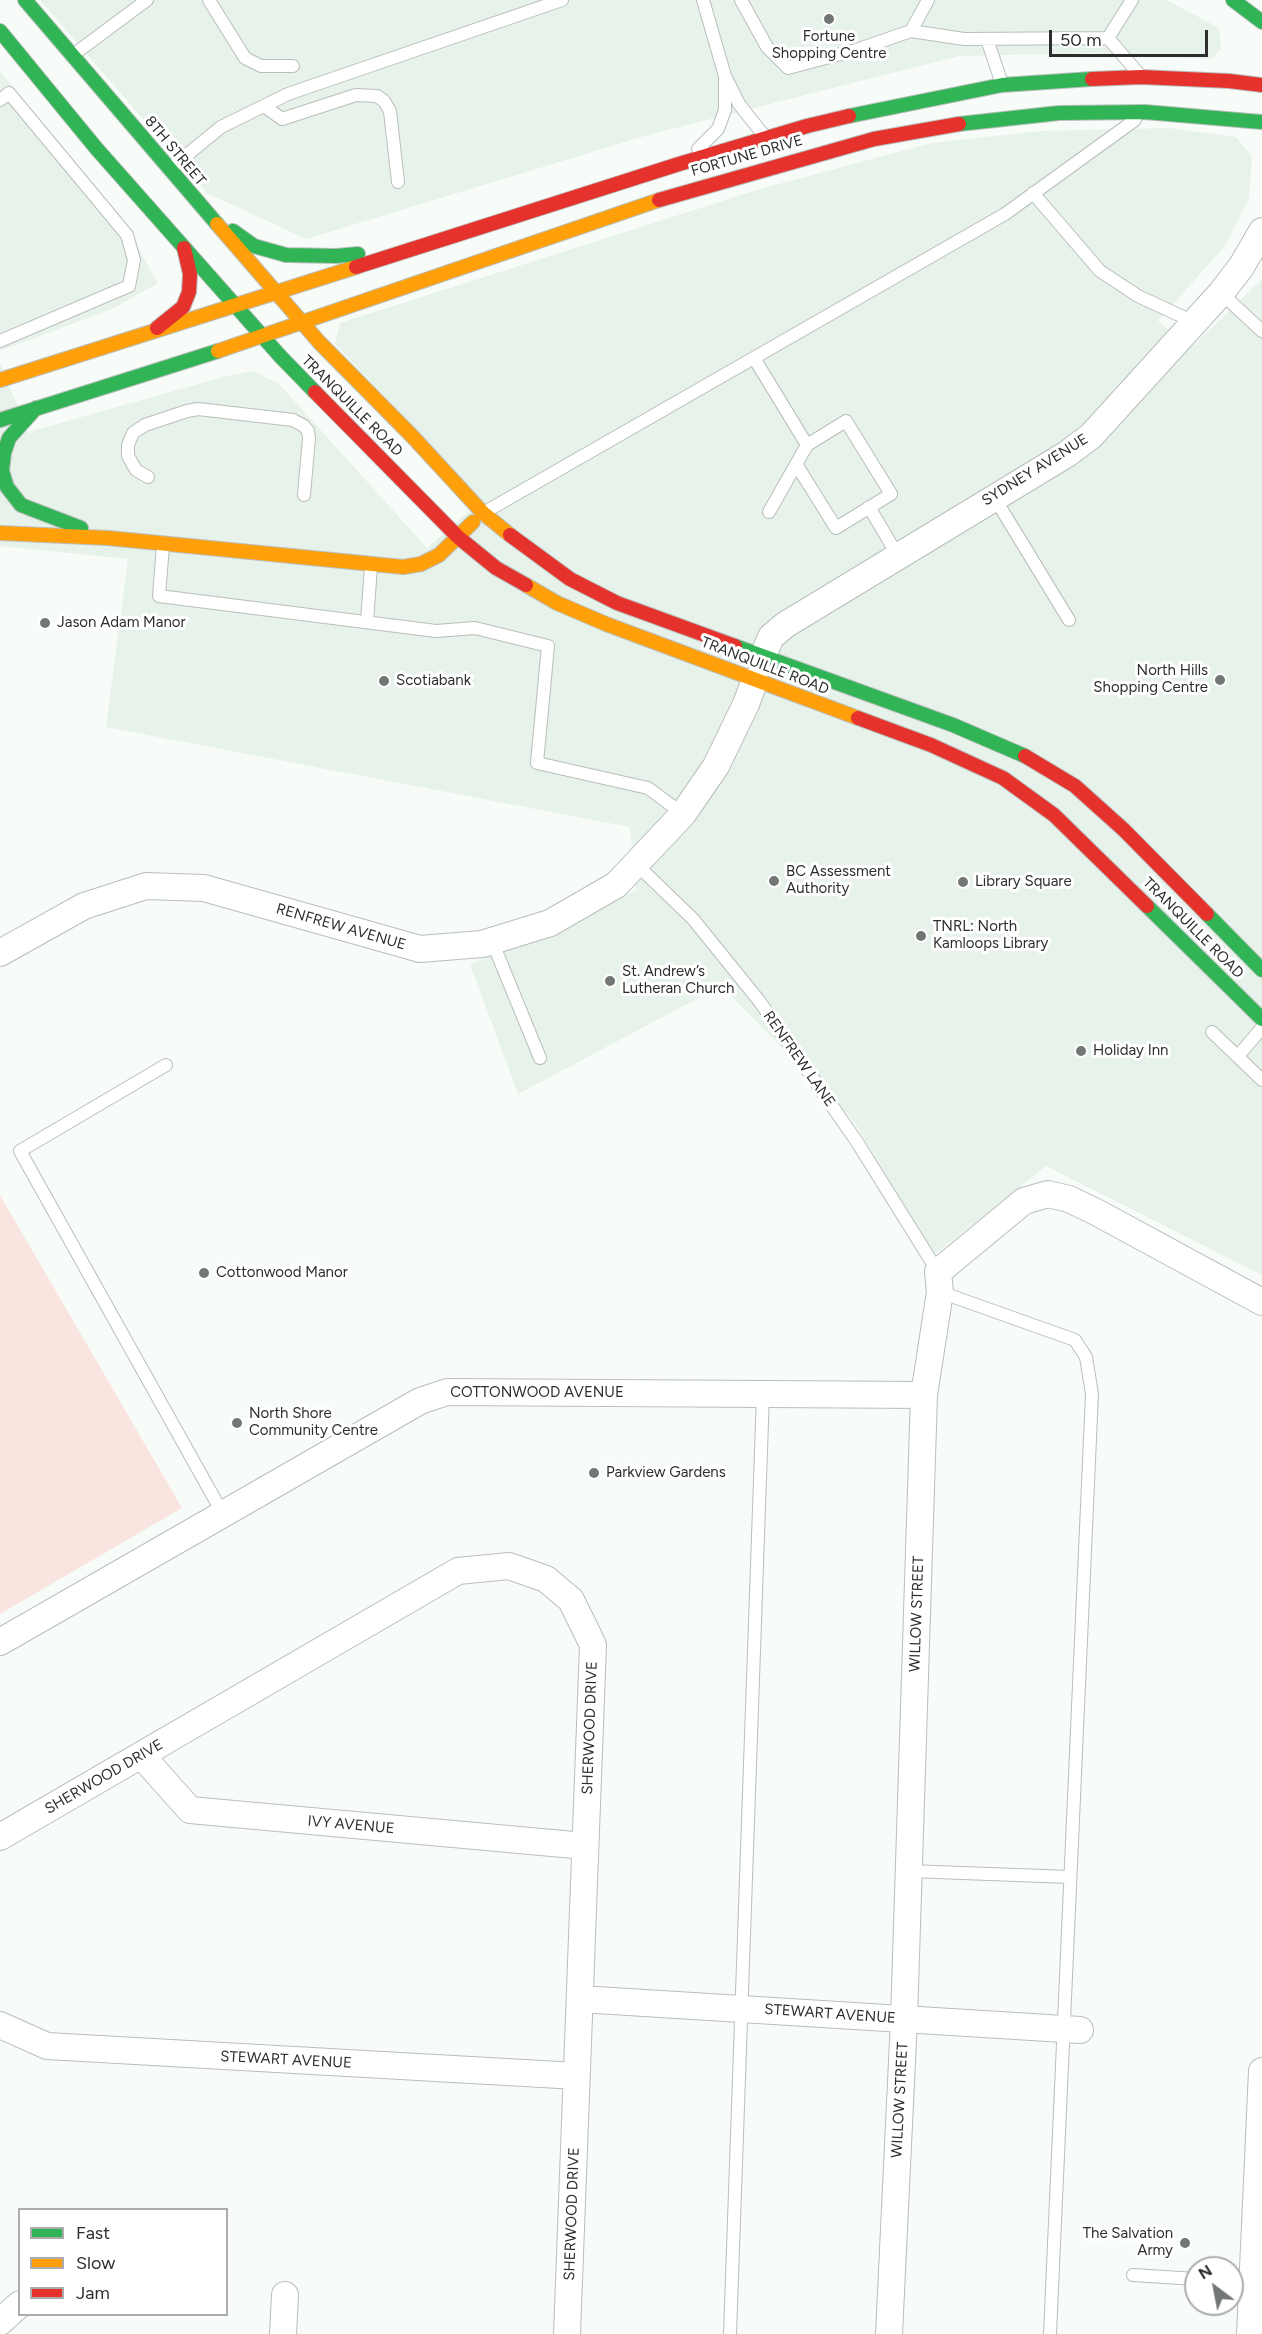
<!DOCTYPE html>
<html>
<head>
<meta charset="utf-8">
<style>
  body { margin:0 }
  #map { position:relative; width:1262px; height:2334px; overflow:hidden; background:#f7fcf9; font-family:Figtree,sans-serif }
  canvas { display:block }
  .legend { position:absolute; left:18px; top:2208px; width:210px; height:108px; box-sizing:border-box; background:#fff; border:2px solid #abacab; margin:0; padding:8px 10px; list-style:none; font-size:18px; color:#2c2f2d }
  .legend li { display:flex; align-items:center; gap:12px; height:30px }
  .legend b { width:30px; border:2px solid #abacab }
  .north { position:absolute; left:1184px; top:2256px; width:60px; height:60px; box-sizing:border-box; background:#fff; border:2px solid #abacab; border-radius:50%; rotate:328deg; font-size:16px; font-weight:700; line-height:24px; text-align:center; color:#2c2f2d }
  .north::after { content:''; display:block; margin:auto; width:21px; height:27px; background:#737774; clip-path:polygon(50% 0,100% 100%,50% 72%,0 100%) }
  .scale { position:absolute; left:1049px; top:30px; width:159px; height:27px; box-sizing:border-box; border:3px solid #2c2f2d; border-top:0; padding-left:8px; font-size:18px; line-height:21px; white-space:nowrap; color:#2c2f2d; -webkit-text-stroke:4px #fff; paint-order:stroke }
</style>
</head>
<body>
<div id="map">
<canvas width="1262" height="2334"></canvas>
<ul class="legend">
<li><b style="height:8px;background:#30b455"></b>Fast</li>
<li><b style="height:8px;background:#ff9f0a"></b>Slow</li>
<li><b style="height:8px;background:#e5322d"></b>Jam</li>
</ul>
<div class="north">N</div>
<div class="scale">50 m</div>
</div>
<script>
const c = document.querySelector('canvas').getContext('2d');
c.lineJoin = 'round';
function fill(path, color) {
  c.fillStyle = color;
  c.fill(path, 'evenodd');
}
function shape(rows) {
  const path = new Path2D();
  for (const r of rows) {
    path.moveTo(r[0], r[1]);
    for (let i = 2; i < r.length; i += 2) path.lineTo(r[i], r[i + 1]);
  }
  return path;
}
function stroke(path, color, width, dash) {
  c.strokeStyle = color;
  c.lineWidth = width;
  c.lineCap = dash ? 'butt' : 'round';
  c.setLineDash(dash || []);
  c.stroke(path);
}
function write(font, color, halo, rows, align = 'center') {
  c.font = font + ' Figtree,sans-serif';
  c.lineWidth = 6;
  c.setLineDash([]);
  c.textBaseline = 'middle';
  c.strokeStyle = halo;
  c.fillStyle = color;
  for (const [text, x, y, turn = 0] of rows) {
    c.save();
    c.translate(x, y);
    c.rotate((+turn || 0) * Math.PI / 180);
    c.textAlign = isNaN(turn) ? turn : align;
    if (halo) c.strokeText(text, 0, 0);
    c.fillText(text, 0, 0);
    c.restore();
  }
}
fill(shape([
  [40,0,1167,0,1219,28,1221,49,1211,59,1093,53,959,56,648,135,306,239,207,193],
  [0,71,127,228,158,283,112,309,0,351],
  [1169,128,1236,137,1252,156,1249,198,1225,246,1158,321,1192,347,1262,279,1262,1275,1046,1166,934,1255,853,1120,724,989,704,995,518,1094,470,964,636,890,630,827,106,727,128,559,0,546,0,363,28,432,227,376,253,371,279,384,427,548,482,500,335,344,340,323,760,189,932,143,1041,131]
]), '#e6f2ea');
fill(shape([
  [0,1195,182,1508,0,1614]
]), '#fae4e0');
const lane = shape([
  [209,0,245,58,261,66,293,66],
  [703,0,725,76,739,104,765,137],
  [741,0,767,47,788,68,856,50,911,31,928,0],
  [911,31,964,39,1108,38,1132,0],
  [1108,38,1138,73],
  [987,39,1002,84],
  [73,55,147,0],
  [0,100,9,93,127,235,134,260,129,286,0,341],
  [264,106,282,119,356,95,377,96,384,101,390,111,398,182],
  [698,149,718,129,725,110,725,80],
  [171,168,221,127,288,94,562,0],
  [1033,193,1100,271,1138,296,1194,322],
  [1221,293,1262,331],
  [754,358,807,445,769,512],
  [796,464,836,528,891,494,846,421,807,445],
  [148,477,136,470,128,456,128,445,133,433,145,425,187,411,198,409,293,420,304,426,308,431,309,438,304,495],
  [994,497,1069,620],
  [869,507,898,556],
  [485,512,1005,214,1135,120],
  [163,545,159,596,436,631,475,628,548,646,537,763,648,788,683,814],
  [367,622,371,566],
  [636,864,693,919,760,1002,857,1142,938,1272],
  [492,941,540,1058],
  [1212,1032,1262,1080],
  [1238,1056,1262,1028],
  [166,1065,20,1151,223,1514],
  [940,1292,1075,1340,1086,1357,1092,1394,1050,2334],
  [909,1871,1070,1877],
  [1133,2275,1196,2279],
  [1232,2281,1252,2283],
  [730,2334,763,1394]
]);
const street = shape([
  [763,656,771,637,785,625,1067,454,1091,436,1221,293,1241,267,1262,231],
  [0,953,84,906,146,886,204,888,420,949,482,944,550,923,616,885,683,814,716,766,746,704,755,680],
  [0,1642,420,1401,447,1392,924,1395],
  [141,1755,190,1810,585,1846],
  [0,1837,458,1571,509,1566,546,1579,571,1600,593,1645,567,2334],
  [580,1999,1080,2030],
  [0,2025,47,2046,577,2076],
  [0,2322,20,2304],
  [283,2334,285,2295],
  [889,2334,904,2019,924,1395,940,1292,938,1272,1024,1201,1048,1194,1069,1199,1096,1212,1262,1302],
  [1250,2334,1262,2071]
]);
const fast = shape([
  [25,0,217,224],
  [1233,0,1262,22],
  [0,31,96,148,280,356,315,392],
  [849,116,1002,85,1092,79],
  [959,124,1059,113,1145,112,1262,122],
  [233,231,254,246,286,255,336,256,358,254],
  [36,408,9,438,4,453,2,471,7,487,21,505,81,528],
  [0,420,218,351],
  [735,646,953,725,1025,756],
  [1147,906,1262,1019],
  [1207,914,1262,970]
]);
const slow = shape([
  [217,224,319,342,412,436,483,513,510,535],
  [218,351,659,200],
  [0,380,356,267],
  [0,533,108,538,403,567,421,564,439,555,473,522],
  [526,585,557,603,606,624,858,718]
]);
const jam = shape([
  [1092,79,1141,77,1229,81,1262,85],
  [659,200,874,139,959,124],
  [356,267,679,164,807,126,849,116],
  [157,328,183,307,189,292,190,274,184,248],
  [315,392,458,537,496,568,526,585],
  [510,535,570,579,617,603,735,646],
  [858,718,931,745,1003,778,1054,815,1147,906],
  [1025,756,1075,786,1124,830,1207,914]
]);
stroke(lane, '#babebb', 14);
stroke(street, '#babebb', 28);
stroke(fast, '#babebb', 16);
stroke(slow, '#babebb', 16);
stroke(jam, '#babebb', 16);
stroke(lane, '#fefffe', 12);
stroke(street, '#fefffe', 26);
stroke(fast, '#30b455', 14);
stroke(slow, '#ff9f0a', 14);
stroke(jam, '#e5322d', 14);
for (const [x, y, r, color] of [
  [829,19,6,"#737774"],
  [45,623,6,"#737774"],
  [1220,680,6,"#737774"],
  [384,681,6,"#737774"],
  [774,881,6,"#737774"],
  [963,882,6,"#737774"],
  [921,936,6,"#737774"],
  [610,981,6,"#737774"],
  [1081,1051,6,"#737774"],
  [204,1273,6,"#737774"],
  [237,1423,6,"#737774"],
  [594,1473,6,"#737774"],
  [1185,2243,6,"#737774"]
]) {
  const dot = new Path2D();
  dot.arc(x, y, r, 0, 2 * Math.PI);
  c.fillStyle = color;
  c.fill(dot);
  stroke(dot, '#fff', 2);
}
write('15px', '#2c2f2d', '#fff', [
  ["Fortune",829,37,"center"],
  ["Shopping Centre",829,54,"center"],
  ["Jason Adam Manor",57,623],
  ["North Hills",1208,671,"right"],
  ["Shopping Centre",1208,688,"right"],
  ["Scotiabank",396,681],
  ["BC Assessment",786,872],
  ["Authority",786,889],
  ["Library Square",975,882],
  ["TNRL: North",933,927],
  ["Kamloops Library",933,944],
  ["St. Andrew’s",622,972],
  ["Lutheran Church",622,989],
  ["Holiday Inn",1093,1051],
  ["Cottonwood Manor",216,1273],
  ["North Shore",249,1414],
  ["Community Centre",249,1431],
  ["Parkview Gardens",606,1473],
  ["The Salvation",1173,2234,"right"],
  ["Army",1173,2251,"right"]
], 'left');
write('15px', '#2c2f2d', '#fff', [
  ["8TH STREET",175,151,50],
  ["FORTUNE DRIVE",747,156,-16],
  ["TRANQUILLE ROAD",352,406,45],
  ["SYDNEY AVENUE",1035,470,-32],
  ["TRANQUILLE ROAD",765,666,21],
  ["RENFREW AVENUE",341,927,16],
  ["TRANQUILLE ROAD",1193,928,45],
  ["RENFREW LANE",799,1059,55],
  ["COTTONWOOD AVENUE",537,1393],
  ["WILLOW STREET",917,1614,-88],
  ["SHERWOOD DRIVE",590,1728,-88],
  ["SHERWOOD DRIVE",104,1777,-30],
  ["IVY AVENUE",351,1825,5],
  ["STEWART AVENUE",830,2014,4],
  ["STEWART AVENUE",286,2060,3],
  ["WILLOW STREET",900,2100,-87],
  ["SHERWOOD DRIVE",572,2214,-88]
]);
</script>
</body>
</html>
